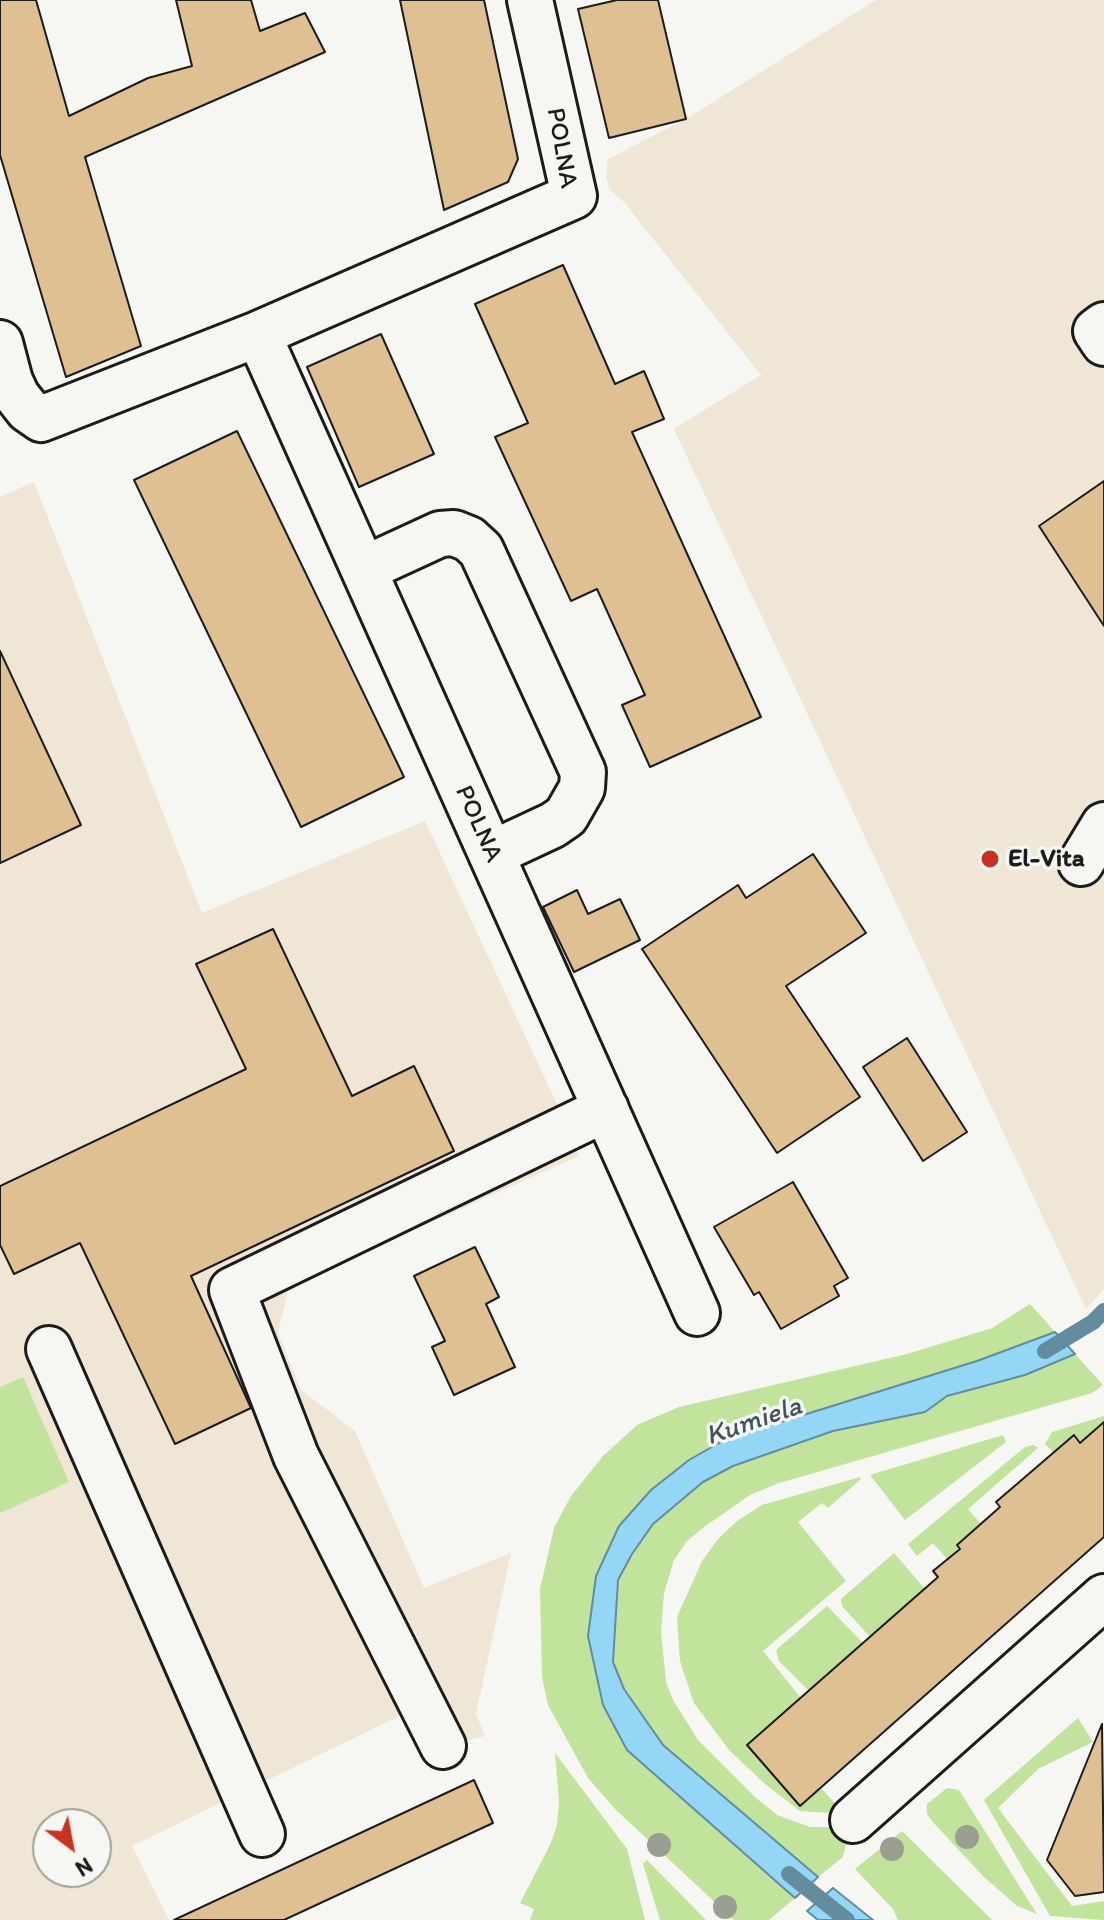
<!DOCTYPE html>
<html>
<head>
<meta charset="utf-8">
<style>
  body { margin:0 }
  #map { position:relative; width:1104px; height:1920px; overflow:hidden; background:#f6f6f2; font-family:Itim,sans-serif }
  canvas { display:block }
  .north { position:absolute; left:32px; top:1808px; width:80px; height:80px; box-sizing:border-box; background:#f6f6f2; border:2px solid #9f9f9c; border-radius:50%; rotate:148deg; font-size:22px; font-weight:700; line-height:32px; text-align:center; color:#1c1c1c }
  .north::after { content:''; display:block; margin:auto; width:28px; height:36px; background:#c8321e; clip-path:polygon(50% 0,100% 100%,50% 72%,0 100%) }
</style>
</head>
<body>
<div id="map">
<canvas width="1104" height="1920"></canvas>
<div class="north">N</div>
</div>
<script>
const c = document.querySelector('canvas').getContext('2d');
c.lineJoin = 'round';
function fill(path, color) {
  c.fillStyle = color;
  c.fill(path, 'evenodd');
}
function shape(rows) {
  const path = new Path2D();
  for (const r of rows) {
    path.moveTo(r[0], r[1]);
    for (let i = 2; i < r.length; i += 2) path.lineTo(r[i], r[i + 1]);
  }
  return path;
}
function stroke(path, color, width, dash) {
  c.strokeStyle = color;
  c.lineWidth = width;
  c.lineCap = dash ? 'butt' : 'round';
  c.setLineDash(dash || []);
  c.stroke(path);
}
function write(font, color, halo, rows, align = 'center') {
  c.font = font + ' Itim,sans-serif';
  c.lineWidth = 7;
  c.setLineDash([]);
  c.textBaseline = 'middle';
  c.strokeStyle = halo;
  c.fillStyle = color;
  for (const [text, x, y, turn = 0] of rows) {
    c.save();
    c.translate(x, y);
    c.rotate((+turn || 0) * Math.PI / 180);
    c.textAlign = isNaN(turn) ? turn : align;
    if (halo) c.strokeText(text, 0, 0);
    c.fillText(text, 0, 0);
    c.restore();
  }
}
fill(shape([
  [876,0,1104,0,1104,1289,1086,1309,674,429,761,375,624,202,610,190,606,176,608,159,686,119],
  [34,482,202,913,425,821,568,1128,579,1156,289,1286,278,1333,301,1390,355,1431,424,1588,511,1553,476,1714,485,1736,443,1746,422,1705,132,1846,169,1920,0,1920,0,497],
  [48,1824,96,1824,96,1872,48,1872]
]), '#efe6d5');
fill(shape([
  [1030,1304,1055,1332,977,1361,726,1439,689,1460,651,1490,619,1526,596,1576,603,1705,769,1874,795,1898,769,1920,734,1920,615,1809,588,1778,548,1705,542,1677,540,1589,554,1528,571,1496,603,1456,637,1425,679,1407,907,1354,992,1328],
  [1075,1354,1103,1385,1092,1393,779,1483,750,1495,704,1527,687,1541,674,1560,664,1593,661,1631,666,1682,673,1700,698,1740,756,1798,777,1815,810,1827,830,1827,845,1837,846,1845,843,1857,818,1877,663,1745,635,1706,624,1689,613,1662,618,1580,632,1554,653,1524,703,1482,733,1466,833,1431,924,1412,947,1396,1025,1375],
  [23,1377,69,1482,0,1513,0,1387],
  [1104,1416,1104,1422,1080,1443,1073,1436,1054,1453,1045,1444,1052,1432],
  [1003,1435,1006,1442,905,1520,870,1475],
  [1034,1445,1038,1448,968,1509,981,1524,957,1545,959,1548,947,1559,933,1543,917,1556,908,1544,1025,1447],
  [860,1477,861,1479,828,1508,822,1503,798,1522,846,1581,763,1651,801,1698,747,1746,800,1806,821,1788,845,1814,800,1811,765,1784,729,1750,694,1703,680,1661,677,1617,702,1561,718,1539,737,1521,762,1505],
  [894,1553,925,1589,870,1637,842,1606,841,1599],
  [827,1606,863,1643,809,1691,779,1661,776,1650],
  [1078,1718,1093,1742,1038,1769,998,1808,1072,1906,1104,1901,1104,1920,1050,1916,984,1800],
  [555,1753,627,1849,645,1920,530,1920,534,1909,520,1903,550,1845,557,1825,559,1802],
  [947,1788,959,1790,1037,1914,1017,1906,983,1876,931,1820,927,1814,927,1804],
  [902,1831,992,1920,898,1920,893,1909,855,1869],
  [647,1860,706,1920,660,1920,643,1864]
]), '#c2e39c');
const water = shape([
  [1055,1332,1075,1354,1025,1375,947,1396,925,1412,833,1431,733,1466,703,1482,653,1524,632,1554,618,1580,613,1662,624,1689,663,1745,818,1877,795,1898,627,1750,603,1705,588,1636,596,1576,619,1526,651,1490,689,1460,726,1439,977,1361,1055,1332],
  [833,1888,873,1920,818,1920,807,1911,833,1888]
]);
fill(water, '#93d6f5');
stroke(water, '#638c9e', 2);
stroke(shape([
  [1045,1351,1093,1322,1104,1311],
  [789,1874,847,1920]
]), '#638c9e', 16);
const building = shape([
  [0,0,36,0,69,116,148,78,192,66,176,0,251,0,260,31,305,13,325,52,85,157,141,346,66,377,0,155,0,0],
  [400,0,484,0,518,159,508,182,444,210,400,0],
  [617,0,658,0,686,119,609,138,578,9,617,0],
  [563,265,615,384,644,371,664,419,632,432,761,717,650,767,622,705,645,695,597,589,571,601,495,437,528,423,475,304,563,265],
  [381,334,434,454,359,487,307,367,381,334],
  [237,431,404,777,301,827,134,480,237,431],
  [1104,481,1104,626,1039,526,1104,481],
  [0,651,81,825,0,863,0,651],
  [813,854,866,933,786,986,860,1097,777,1153,642,949,738,885,746,898,813,854],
  [577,890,588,914,620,899,640,940,574,972,543,907,577,890],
  [273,929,352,1096,414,1066,454,1151,191,1276,251,1408,175,1444,80,1243,14,1274,0,1245,0,1186,246,1069,196,964,273,929],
  [907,1038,967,1132,923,1161,863,1067,907,1038],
  [793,1182,848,1278,834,1286,839,1296,781,1329,759,1292,754,1295,714,1227,793,1182],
  [475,1247,499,1297,486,1304,515,1367,454,1395,432,1347,445,1341,414,1276,475,1247],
  [1104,1422,1104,1537,800,1806,747,1745,938,1577,933,1571,960,1549,957,1545,1000,1507,996,1502,1074,1435,1080,1443,1104,1422],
  [1102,1724,1104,1892,1075,1896,1047,1860,1102,1724],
  [474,1780,493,1823,284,1920,174,1920,474,1780]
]);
fill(building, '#dec092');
stroke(building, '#1c1c1c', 2);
const minor = shape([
  [1104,325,1096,331,1104,343],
  [258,334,697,1313],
  [0,343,10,381,17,396,28,410,41,419,258,334,574,196,530,0],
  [364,569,440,534,454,533,469,539,481,550,583,772,582,788,566,816,553,825,491,854],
  [1081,863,1104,825],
  [49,1349,262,1834],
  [443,1746,296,1456,232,1290,606,1109],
  [853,1820,1104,1597]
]);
stroke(minor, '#1c1c1c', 50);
stroke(minor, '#f6f6f2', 44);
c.fillStyle = '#9a9f91';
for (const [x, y] of [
  [967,1837],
  [659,1845],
  [892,1849],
  [725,1907]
]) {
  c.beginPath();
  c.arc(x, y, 12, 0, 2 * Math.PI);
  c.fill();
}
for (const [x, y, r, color] of [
  [990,859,10,"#c8321e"]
]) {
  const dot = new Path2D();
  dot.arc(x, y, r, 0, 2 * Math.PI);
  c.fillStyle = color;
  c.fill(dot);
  stroke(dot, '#f6f6f2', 3);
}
write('26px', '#1c1c1c', '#f6f6f2', [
  ["POLNA",561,148,80],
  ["POLNA",478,824,66]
]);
write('bold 26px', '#1c1c1c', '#f6f6f2', [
  ["El-Vita",1008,859]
], 'left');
write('italic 28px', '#40545d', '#f6f6f2', [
  ["Kumiela",754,1422,-19]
]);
</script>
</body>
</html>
